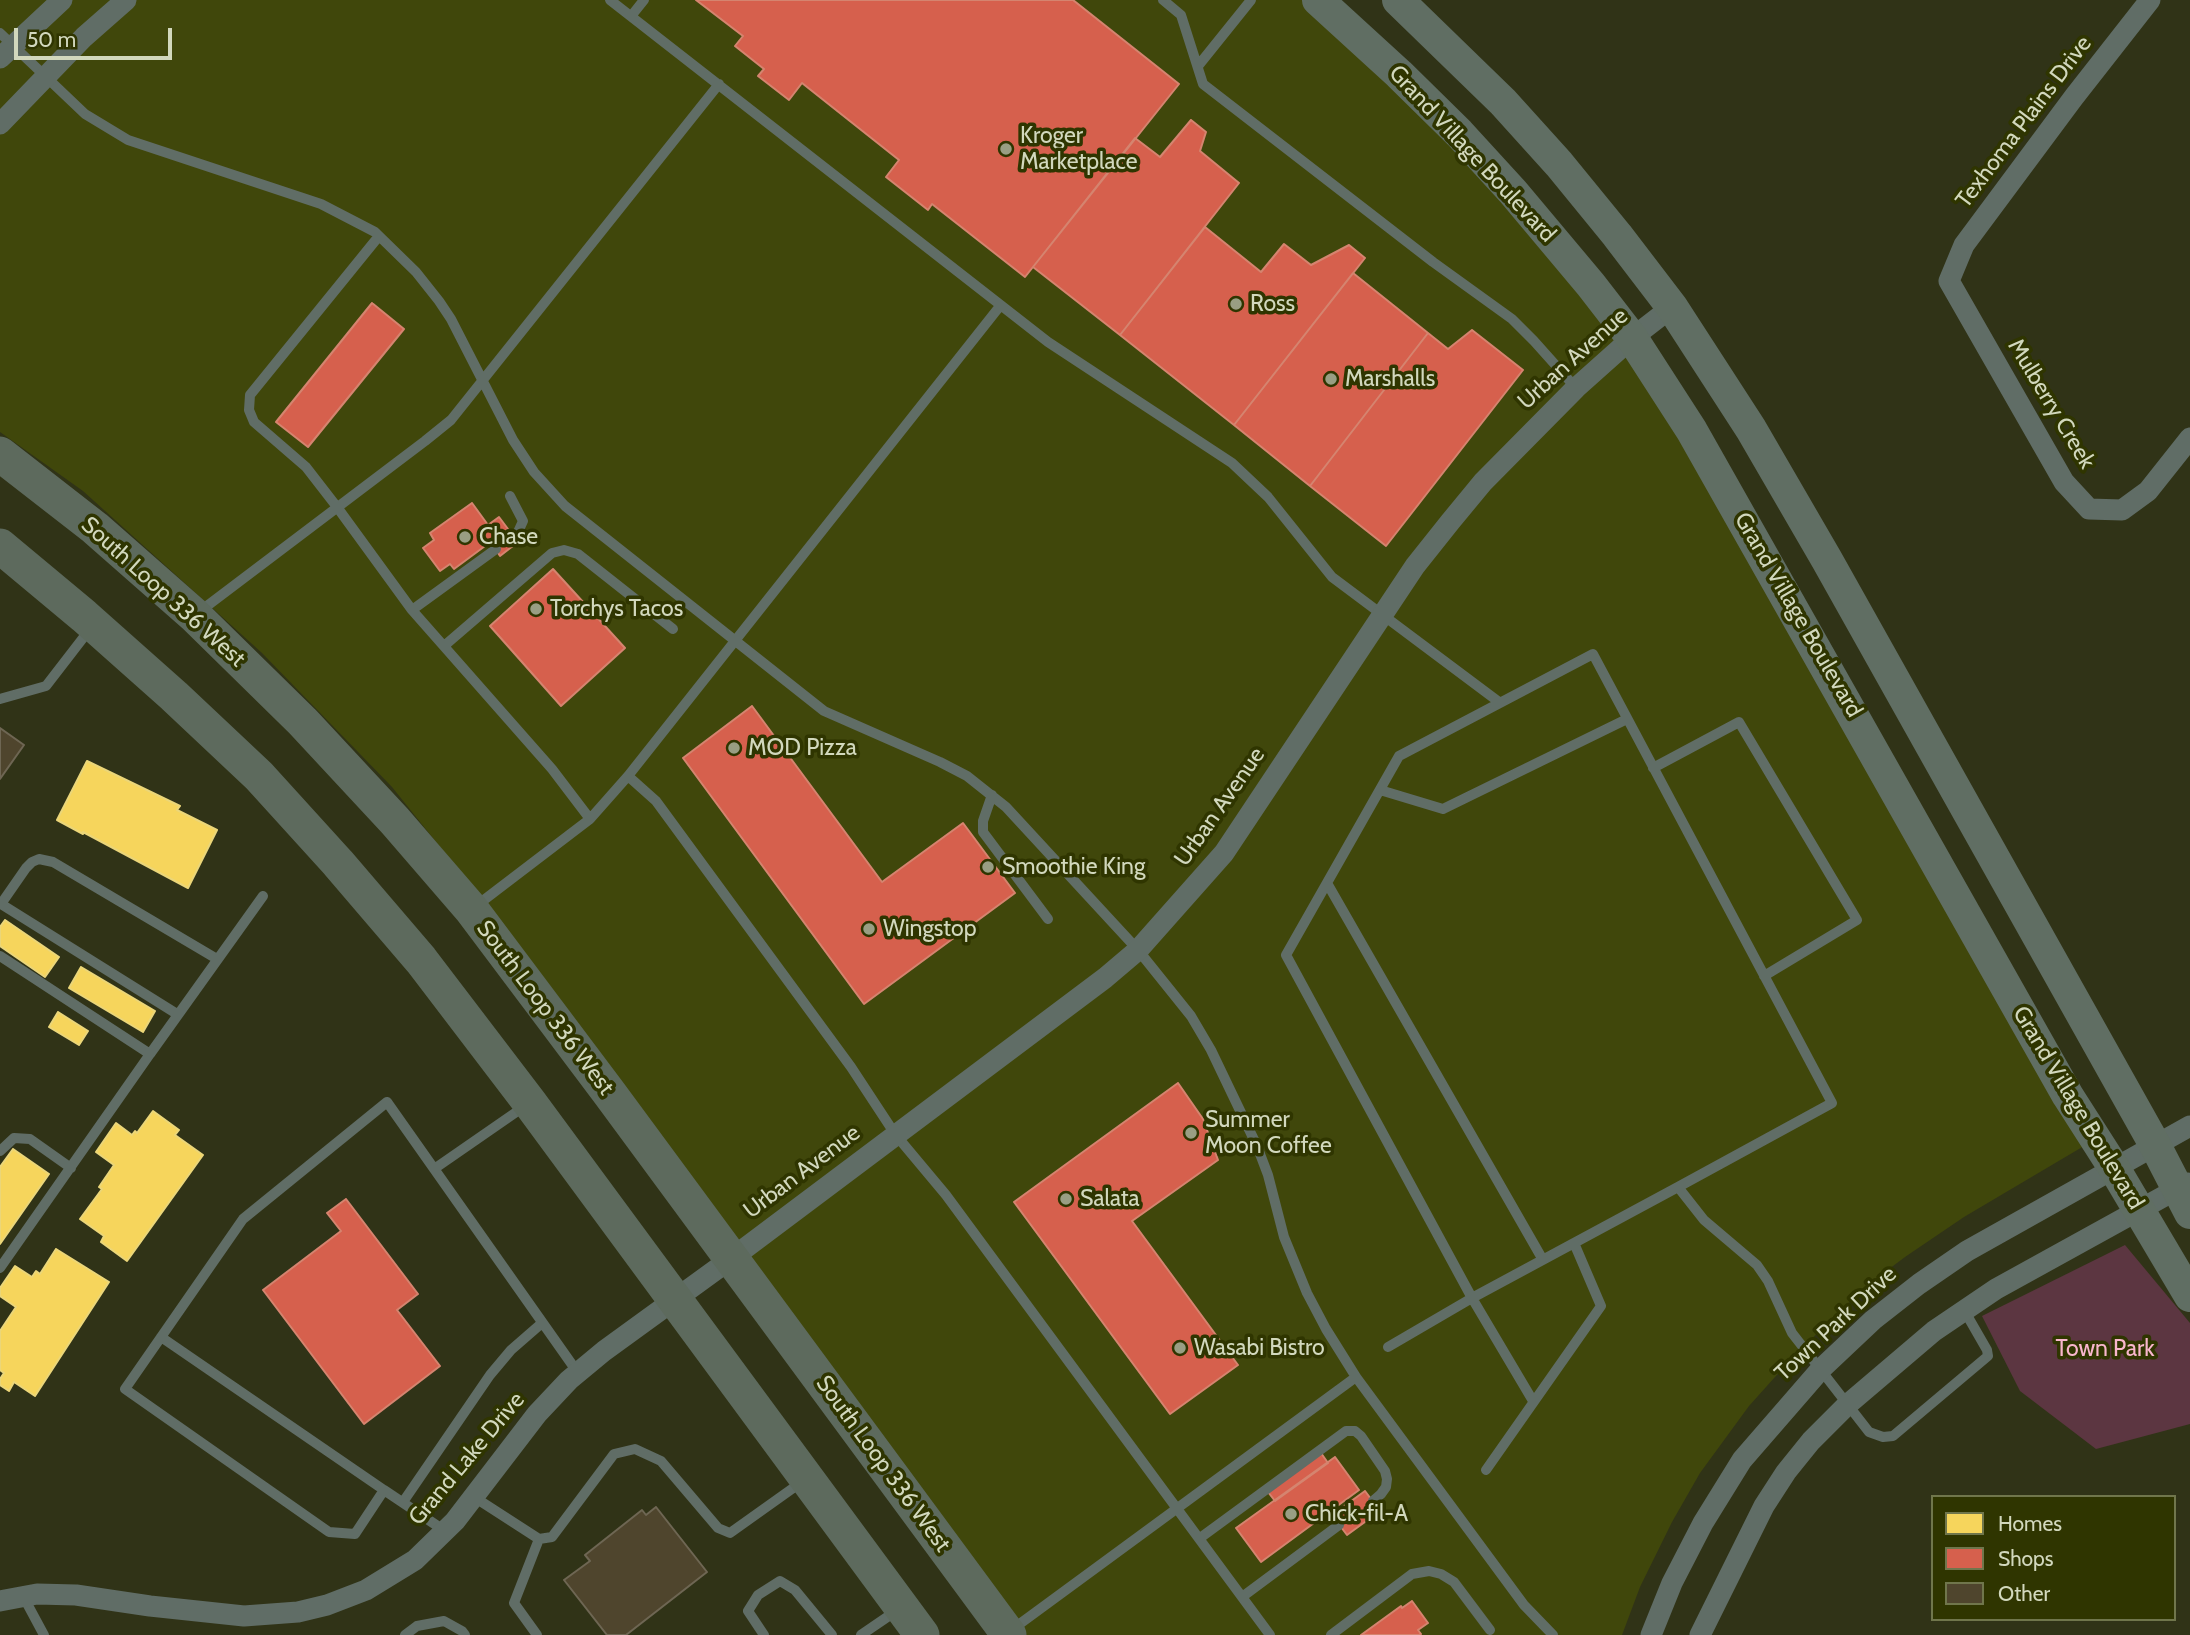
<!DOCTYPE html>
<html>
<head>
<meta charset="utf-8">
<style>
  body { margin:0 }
  #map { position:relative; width:2190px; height:1635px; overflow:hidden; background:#303317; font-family:Cabin,sans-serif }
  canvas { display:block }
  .legend { position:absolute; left:1931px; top:1495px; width:245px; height:126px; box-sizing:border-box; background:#2f3500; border:2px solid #70764c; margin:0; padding:9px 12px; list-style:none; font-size:21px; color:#d2d8bd }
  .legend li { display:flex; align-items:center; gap:14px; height:35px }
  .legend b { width:35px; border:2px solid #70764c }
  .scale { position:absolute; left:14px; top:28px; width:158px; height:32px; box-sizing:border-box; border:4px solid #d2d8bd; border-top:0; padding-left:9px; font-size:21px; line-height:24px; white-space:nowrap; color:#d2d8bd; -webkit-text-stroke:5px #2f3500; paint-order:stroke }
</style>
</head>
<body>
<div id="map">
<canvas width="2190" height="1635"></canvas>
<ul class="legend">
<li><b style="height:19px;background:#f6d55c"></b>Homes</li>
<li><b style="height:19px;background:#d6604d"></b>Shops</li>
<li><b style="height:19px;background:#4f452d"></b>Other</li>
</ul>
<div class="scale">50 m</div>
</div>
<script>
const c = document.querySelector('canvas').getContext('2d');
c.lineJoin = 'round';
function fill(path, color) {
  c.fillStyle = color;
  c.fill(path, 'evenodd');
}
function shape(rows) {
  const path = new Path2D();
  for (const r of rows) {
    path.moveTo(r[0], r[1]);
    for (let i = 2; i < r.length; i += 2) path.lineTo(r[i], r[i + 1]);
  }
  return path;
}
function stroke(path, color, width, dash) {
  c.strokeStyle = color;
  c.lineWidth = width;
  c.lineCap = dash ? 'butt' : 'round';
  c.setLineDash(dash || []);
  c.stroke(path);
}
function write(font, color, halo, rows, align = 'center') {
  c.font = font + ' Cabin,sans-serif';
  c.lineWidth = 7;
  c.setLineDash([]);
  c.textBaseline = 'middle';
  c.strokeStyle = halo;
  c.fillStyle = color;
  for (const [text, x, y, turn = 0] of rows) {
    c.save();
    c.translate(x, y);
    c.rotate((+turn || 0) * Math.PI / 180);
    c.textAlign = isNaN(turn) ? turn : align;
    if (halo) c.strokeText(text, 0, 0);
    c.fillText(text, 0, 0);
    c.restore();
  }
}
fill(shape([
  [0,0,1304,0,1494,183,1652,380,2084,1146,1964,1217,1905,1257,1873,1281,1830,1320,1775,1377,1749,1406,1700,1473,1672,1522,1640,1587,1622,1635,1024,1635,513,938,392,787,262,653,83,491,0,432]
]), '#40470b');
fill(shape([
  [2125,1245,2190,1323,2190,1424,2096,1449,2020,1391,1982,1316]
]), '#5c3641');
const homes = shape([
  [87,761,180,806,177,810,217,830,188,888,83,832,83,834,57,820,87,761],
  [5,920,59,957,45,977,0,946,0,927,5,920],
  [81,967,155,1011,143,1032,69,988,81,967],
  [58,1012,88,1031,79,1045,49,1027,58,1012],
  [153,1111,179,1130,175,1135,203,1155,127,1261,101,1242,104,1236,80,1219,102,1189,99,1187,114,1165,96,1152,116,1123,132,1135,135,1131,137,1133,153,1111],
  [13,1149,49,1174,0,1244,0,1167,13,1149],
  [56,1249,109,1282,35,1396,14,1382,9,1391,0,1385,0,1379,4,1373,0,1370,0,1331,16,1307,0,1296,0,1288,15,1266,32,1277,36,1271,40,1274,56,1249]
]);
fill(homes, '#f6d55c');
stroke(homes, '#ebd679', 2);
const shops = shape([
  [696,0,1073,0,1179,84,1025,277,932,204,928,210,886,177,899,160,802,83,789,100,758,76,764,69,735,46,743,36,696,0],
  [1191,120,1206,132,1200,151,1239,183,1120,335,1033,267,1135,138,1160,157,1191,120],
  [1205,227,1261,272,1284,244,1311,265,1349,245,1365,258,1234,425,1120,335,1205,227],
  [1353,273,1428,333,1310,486,1234,425,1353,273],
  [372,303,404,329,308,447,276,422,372,303],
  [1472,330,1523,370,1386,546,1310,486,1428,333,1448,349,1472,330],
  [472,503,488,525,499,517,508,529,454,569,450,564,440,571,423,548,434,540,430,533,472,503],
  [508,529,518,542,500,556,491,542,508,529],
  [553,569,625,648,561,706,490,626,553,569],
  [752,706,882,882,963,823,1015,893,864,1004,683,758,752,706],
  [1178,1083,1203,1119,1218,1160,1132,1221,1238,1365,1170,1414,1014,1202,1178,1083],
  [346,1199,418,1294,397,1310,440,1366,364,1424,263,1290,341,1231,327,1213,346,1199],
  [1321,1453,1328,1463,1275,1501,1268,1492,1321,1453],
  [1335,1457,1359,1490,1261,1562,1236,1528,1335,1457],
  [1365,1491,1380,1511,1347,1535,1332,1515,1365,1491],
  [1412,1601,1428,1623,1418,1630,1421,1634,1419,1635,1361,1635,1401,1606,1402,1608,1412,1601]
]);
fill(shops, '#d6604d');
stroke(shops, '#d5846f', 2);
const building = shape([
  [0,728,24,745,0,779,0,728],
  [656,1507,707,1572,626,1635,607,1635,564,1580,590,1561,585,1555,642,1510,646,1515,656,1507]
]);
fill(building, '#4f452d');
stroke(building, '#6e6653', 2);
stroke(shape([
  [610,0,1048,342,1232,463,1268,497,1332,577,1499,702],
  [1163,0,1181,15,1203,84,1433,262,1512,319,1534,341,1576,388],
  [632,15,644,0],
  [0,33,85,114,128,140,321,204,375,232,416,272,439,301,451,319,513,440,534,472,565,506,824,711,940,762,967,776,1006,807,1138,950,1191,1016,1211,1050,1257,1146,1268,1175,1284,1237,1307,1293,1326,1329,1356,1377],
  [1198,66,1251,0],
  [379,236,250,395,249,410,254,422,306,467,337,507,412,610,552,769,590,819],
  [510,496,523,521,518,532,513,536],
  [412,610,496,549],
  [199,612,425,441,451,420,719,84],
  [444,646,552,553,564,550,578,554,673,629],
  [0,699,46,686,90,629],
  [1653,768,1739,722,1857,920,1764,976],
  [628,776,656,801,851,1067,895,1134,946,1195,1270,1635],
  [1380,790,1443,809,1627,719],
  [992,795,983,821,983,832,1048,919],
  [1327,883,1543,1260],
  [476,906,590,819,628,776,1000,306],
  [0,956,150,1054,0,1268],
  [177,1014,1,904,26,868,32,862,39,859,53,862,217,959],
  [150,1054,263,896],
  [0,1151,14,1138,30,1139,71,1168],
  [434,1169,525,1106],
  [1678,1187,1472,1298,1286,955,1399,756,1593,654,1832,1103,1678,1187,1704,1220,1757,1265,1768,1281,1792,1333,1869,1432,1883,1437,1893,1436,1988,1356,1987,1350,1964,1310],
  [161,1337,384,1490],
  [1388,1347,1472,1298,1533,1401],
  [1486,1470,1601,1306,1574,1243],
  [474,1497,539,1539,552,1537,614,1454,635,1449,661,1461,718,1528,730,1533,803,1481],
  [403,1502,490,1375,511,1350,542,1323],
  [445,1531,384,1490,355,1534,329,1532,125,1389,243,1219,387,1102,578,1373],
  [1200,1538,1346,1431,1355,1431,1361,1436,1385,1471,1387,1479,1386,1487,1381,1494,1373,1501],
  [23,1596,44,1635],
  [1242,1597,1339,1525],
  [1010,1631,1356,1377,1524,1605,1553,1635],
  [405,1635,417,1626,444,1621,462,1631,465,1635],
  [537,1635,514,1603,539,1539],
  [764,1635,748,1611,758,1595,780,1581,795,1590,832,1635],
  [861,1635,899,1609],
  [1331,1635,1412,1574,1429,1571,1441,1574,1454,1582,1490,1630]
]), '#606d66', 10);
stroke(shape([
  [2150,0,2074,97,1964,245,1949,281,2064,482,2089,509,2122,510,2148,491,2190,438],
  [0,58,62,0],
  [0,124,84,37,126,0],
  [0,1601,37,1594,76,1595,150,1606,244,1616,298,1612,327,1605,366,1590,415,1560,455,1521,537,1414,569,1380,604,1351,732,1258,1105,978,1138,950,1224,853,1415,566,1450,522,1483,482,1576,388,1632,338,1672,307],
  [1651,1635,1672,1583,1703,1523,1742,1460,1821,1369,1873,1320,1919,1284,1967,1251,2190,1126],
  [1700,1635,1764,1506,1786,1472,1811,1441,1847,1405,1934,1331,1996,1289,2188,1183]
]), '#606d66', 21);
stroke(shape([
  [1318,0,1399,74,1459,133,1513,192,1591,285,1632,338,1692,431,2068,1096,2114,1168,2190,1296],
  [1398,0,1503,102,1559,164,1617,235,1672,307,1751,429,1827,560,2155,1145,2190,1213]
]), '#606e63', 32);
stroke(shape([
  [0,454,95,528,194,615,303,722,395,821,471,909,610,1094,1009,1635],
  [0,546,84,616,174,696,259,776,338,863,421,960,530,1103,922,1635]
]), '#5d6a5d', 35);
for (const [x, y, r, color] of [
  [1006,149,7,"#999e83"],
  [1236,304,7,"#999e83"],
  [1331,379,7,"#999e83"],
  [465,537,7,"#999e83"],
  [536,609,7,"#999e83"],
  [734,748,7,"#999e83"],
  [988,867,7,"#999e83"],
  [869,929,7,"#999e83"],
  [1191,1133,7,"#999e83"],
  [1066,1199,7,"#999e83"],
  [1180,1348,7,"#999e83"],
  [1291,1514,7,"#999e83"]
]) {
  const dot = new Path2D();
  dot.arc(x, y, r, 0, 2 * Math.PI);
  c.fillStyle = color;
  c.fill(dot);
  stroke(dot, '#2f3500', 2.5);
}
write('23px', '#d2d8bd', '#2f3500', [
  ["Texhoma Plains Drive",2024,122,-53],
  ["Grand Village Boulevard",1472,154,47],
  ["Urban Avenue",1573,359,-42],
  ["Mulberry Creek",2051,404,59],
  ["South Loop 336 West",163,592,42],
  ["Grand Village Boulevard",1798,615,60],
  ["Urban Avenue",1220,807,-55],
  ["South Loop 336 West",545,1008,53],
  ["Grand Village Boulevard",2078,1108,59],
  ["Urban Avenue",802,1172,-37],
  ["Town Park Drive",1836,1324,-43],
  ["Grand Lake Drive",467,1459,-50],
  ["South Loop 336 West",883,1464,54]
]);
write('23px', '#d2d8bd', '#2f3500', [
  ["Kroger",1020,136],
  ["Marketplace",1020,162],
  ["Ross",1250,304],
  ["Marshalls",1345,379],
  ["Chase",479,537],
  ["Torchys Tacos",550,609],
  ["MOD Pizza",748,748],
  ["Smoothie King",1002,867],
  ["Wingstop",883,929],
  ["Summer",1205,1120],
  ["Moon Coffee",1205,1146],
  ["Salata",1080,1199],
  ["Wasabi Bistro",1194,1348],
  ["Chick-fil-A",1305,1514]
], 'left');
write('23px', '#f9b6cd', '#2f3500', [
  ["Town Park",2105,1349]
]);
</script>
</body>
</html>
